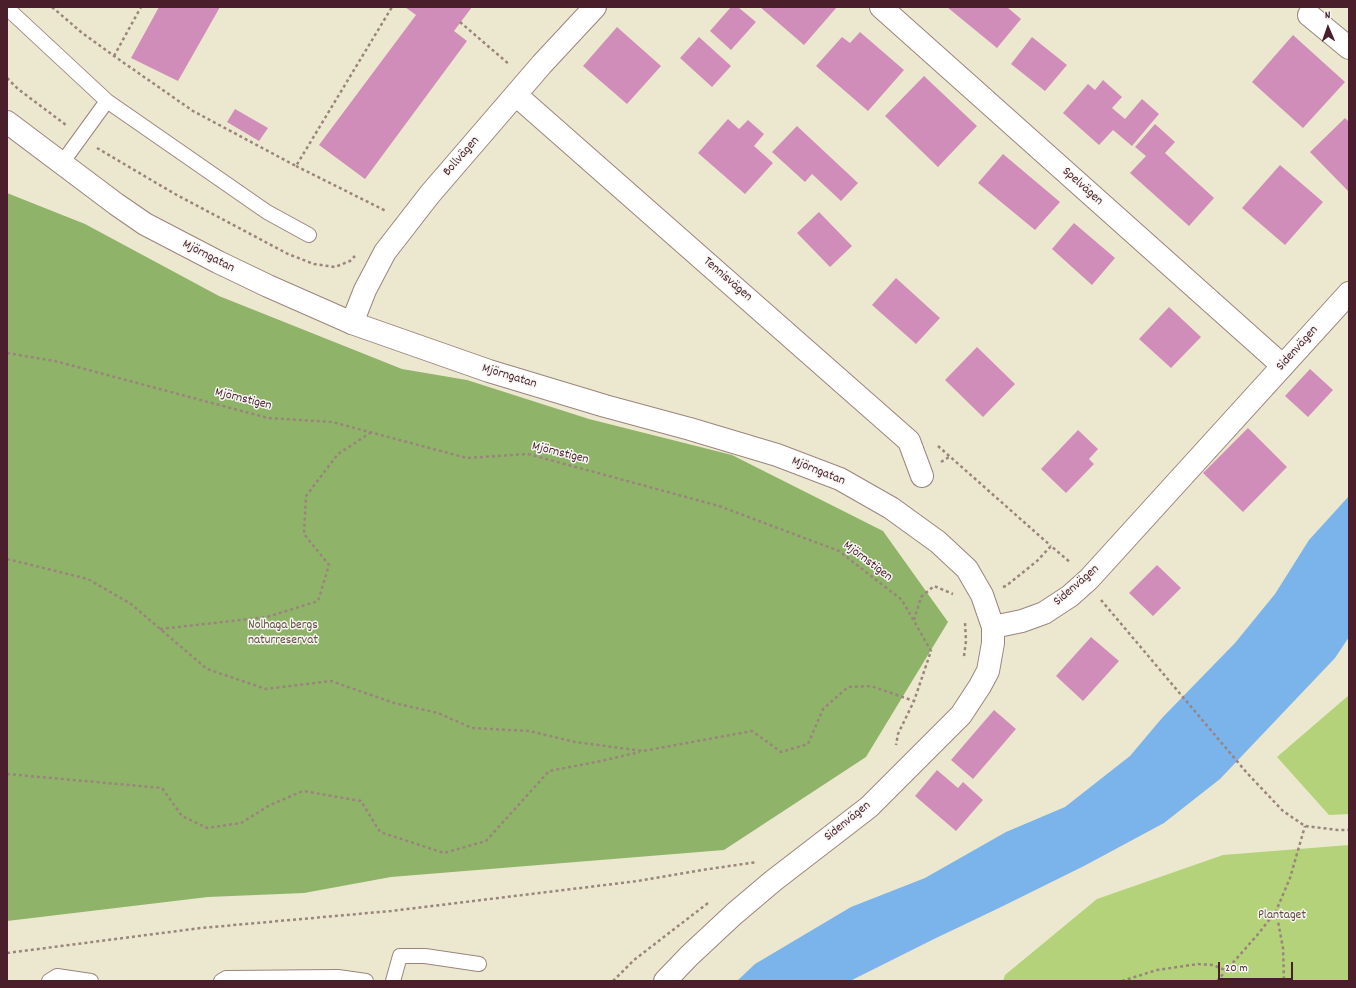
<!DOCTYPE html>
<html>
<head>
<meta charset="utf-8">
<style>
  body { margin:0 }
  #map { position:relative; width:1356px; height:988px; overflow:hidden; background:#ece8cf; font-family:Dekko,sans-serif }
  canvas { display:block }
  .frame { position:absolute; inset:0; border:8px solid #4a1f2b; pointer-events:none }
  .north { position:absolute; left:1308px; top:8px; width:40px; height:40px; -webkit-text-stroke:3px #f6f6f2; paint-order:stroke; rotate:358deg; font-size:11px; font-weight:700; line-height:16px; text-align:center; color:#4a1f2b }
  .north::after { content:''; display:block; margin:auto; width:14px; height:18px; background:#4a1f2b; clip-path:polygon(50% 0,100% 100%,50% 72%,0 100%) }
  .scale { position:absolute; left:1218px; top:962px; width:75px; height:18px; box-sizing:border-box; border:2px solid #4a1f2b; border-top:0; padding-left:5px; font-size:12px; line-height:14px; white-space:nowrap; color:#4a1f2b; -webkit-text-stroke:3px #f6f6f2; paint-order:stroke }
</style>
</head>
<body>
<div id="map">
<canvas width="1356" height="988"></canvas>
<div class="frame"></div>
<div class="north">N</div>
<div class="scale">20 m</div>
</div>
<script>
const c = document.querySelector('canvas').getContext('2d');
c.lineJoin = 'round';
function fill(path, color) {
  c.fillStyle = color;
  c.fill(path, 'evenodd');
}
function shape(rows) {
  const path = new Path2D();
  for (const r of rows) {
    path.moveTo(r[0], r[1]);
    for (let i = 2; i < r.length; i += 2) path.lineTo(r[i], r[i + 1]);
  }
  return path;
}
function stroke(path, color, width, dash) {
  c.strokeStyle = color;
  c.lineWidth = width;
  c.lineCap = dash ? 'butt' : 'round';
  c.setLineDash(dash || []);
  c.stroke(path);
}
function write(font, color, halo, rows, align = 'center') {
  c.font = font + ' Dekko,sans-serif';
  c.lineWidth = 3;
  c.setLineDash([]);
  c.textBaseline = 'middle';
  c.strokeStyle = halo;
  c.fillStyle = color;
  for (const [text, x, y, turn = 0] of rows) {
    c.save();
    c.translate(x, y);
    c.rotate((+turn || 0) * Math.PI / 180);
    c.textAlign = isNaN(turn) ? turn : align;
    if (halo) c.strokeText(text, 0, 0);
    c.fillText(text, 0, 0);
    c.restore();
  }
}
fill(shape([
  [1349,695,1349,814,1329,815,1277,757],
  [1349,845,1349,981,1003,981,1005,975,1097,899,1223,855]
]), '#b4d279');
fill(shape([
  [7,193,85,224,219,296,402,369,467,380,589,419,732,455,883,531,948,622,866,757,724,850,391,877,304,893,208,897,7,921]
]), '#8fb469');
fill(shape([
  [1349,496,1349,637,1335,658,1220,779,1164,823,1084,866,999,908,934,939,850,981,737,981,755,964,851,907,925,878,1006,832,1065,807,1130,756,1162,718,1235,643,1275,594,1309,540]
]), '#7bb3eb');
fill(shape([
  [159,7,220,7,178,81,131,58],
  [405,7,472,7,454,31,467,41,365,179,319,145,416,15],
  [731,7,738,7,756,22,731,50,710,31],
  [760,7,837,7,804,45],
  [947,7,1007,7,1021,19,997,48],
  [617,27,661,66,627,104,583,66],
  [860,32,904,70,868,111,816,66,842,37,850,43],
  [1293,35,1345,82,1303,128,1252,82],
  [699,37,731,66,712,87,680,58],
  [1032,37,1067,65,1045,91,1011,64],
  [924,76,977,126,938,167,885,116],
  [1103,80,1122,97,1112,108,1125,119,1142,99,1159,114,1132,146,1113,130,1099,145,1063,113,1088,84,1095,90],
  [235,109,268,128,259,141,227,122],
  [1345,118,1349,122,1349,192,1310,152],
  [728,119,739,129,748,120,764,134,754,146,773,163,745,194,698,153],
  [1155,124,1175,142,1165,153,1214,198,1189,226,1130,173,1146,156,1135,147],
  [797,126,858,183,841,201,812,174,805,182,772,152],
  [1003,154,1060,202,1035,230,978,183],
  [1280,165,1323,202,1285,245,1242,208],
  [819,212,852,246,830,267,797,233],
  [1074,223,1115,258,1092,285,1052,249],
  [896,278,940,318,916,344,872,305],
  [1169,307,1201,337,1171,368,1139,339],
  [977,347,1015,384,983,417,945,380],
  [1310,369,1333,390,1308,417,1285,396],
  [1248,428,1287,467,1243,512,1203,473],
  [1078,430,1098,449,1089,459,1094,464,1066,493,1041,469],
  [1157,565,1181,588,1153,616,1129,593],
  [1091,637,1119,661,1083,701,1056,676],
  [994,710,1016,729,973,779,951,760],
  [937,770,958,788,963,782,983,800,956,831,915,796]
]), '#d18db9');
const lane = shape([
  [7,8,107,101,267,212,309,235],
  [62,163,107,101],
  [49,981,57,976,91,981],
  [221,981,226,978,338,977,366,981],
  [393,981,400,956,425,956,479,964]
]);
const street = shape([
  [881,7,1283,366],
  [1309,15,1349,48],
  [516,95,909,441,922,476],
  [352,323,365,290,385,252,430,194,542,64,595,7],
  [665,981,689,956,734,914,773,881,869,807,961,715,980,686,988,671,993,643,993,627,1022,621,1044,613,1070,596,1089,579,1349,293]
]);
const secondary = shape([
  [7,122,116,204,145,224,218,262,268,286,352,323,489,371,605,406,690,429,777,455,840,479,891,508,938,542,967,569,982,595,993,627]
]);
stroke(lane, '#9b847d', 16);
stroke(street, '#9b847d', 24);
stroke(secondary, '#9b847d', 24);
stroke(shape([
  [52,7,81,32,114,56,193,111,296,166,392,7],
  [460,22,510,65],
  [114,56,141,7],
  [7,78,18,89,66,125],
  [97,148,175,194,288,254,314,264,335,267,350,261,355,256],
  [296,166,386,211],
  [7,353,55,361,268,418,332,422,467,458,528,454,719,506,839,551,902,600,931,651,914,701,898,734,896,745],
  [938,446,1051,546],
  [941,462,949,457],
  [7,559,88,579,131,604,207,669,266,689,331,681,394,703,438,713,472,728,529,731,575,742,643,751,752,731,781,752,808,744,823,709,848,687,871,686,914,701],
  [1003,587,1006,586,1037,561,1051,546,1071,563],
  [1101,600,1247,773,1283,811,1305,826,1338,830,1349,830],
  [914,620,921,597,934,586,953,594],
  [160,629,267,617,318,601,329,565,304,534,306,496,338,454,370,433],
  [964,656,966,641,965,623],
  [7,774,162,788,182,816,207,828,241,823,270,805,303,791,361,801,380,832,444,853,486,841,549,771,601,761,640,752],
  [1276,911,1283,948,1284,981],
  [7,953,201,928,391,911,638,881,702,870,757,862],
  [613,981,634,960,708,903],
  [1122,981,1157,970,1198,964,1213,965,1225,970],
  [1217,981,1259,933,1276,911,1290,878,1305,826]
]), '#9b847d', 2.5, [3, 3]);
stroke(lane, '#fff', 14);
stroke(street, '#fff', 22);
stroke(secondary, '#fff', 22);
write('13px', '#4a1f2b', '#f6f6f2', [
  ["Bollvägen",462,157,-49],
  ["Spelvägen",1082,187,42],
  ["Mjörngatan",208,257,27],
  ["Tennisvägen",727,280,41],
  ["Sidenvägen",1298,349,-48],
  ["Mjörngatan",509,377,17],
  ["Mjörnstigen",243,400,14],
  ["Mjörnstigen",560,454,14],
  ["Mjörngatan",818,472,22],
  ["Mjörnstigen",867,562,37],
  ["Sidenvägen",1077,586,-41],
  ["Sidenvägen",848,822,-39]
]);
write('13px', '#644c3e', '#f6f6f2', [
  ["Nolhaga bergs",283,626],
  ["naturreservat",283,641],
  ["Plantaget",1282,916]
]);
</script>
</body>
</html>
